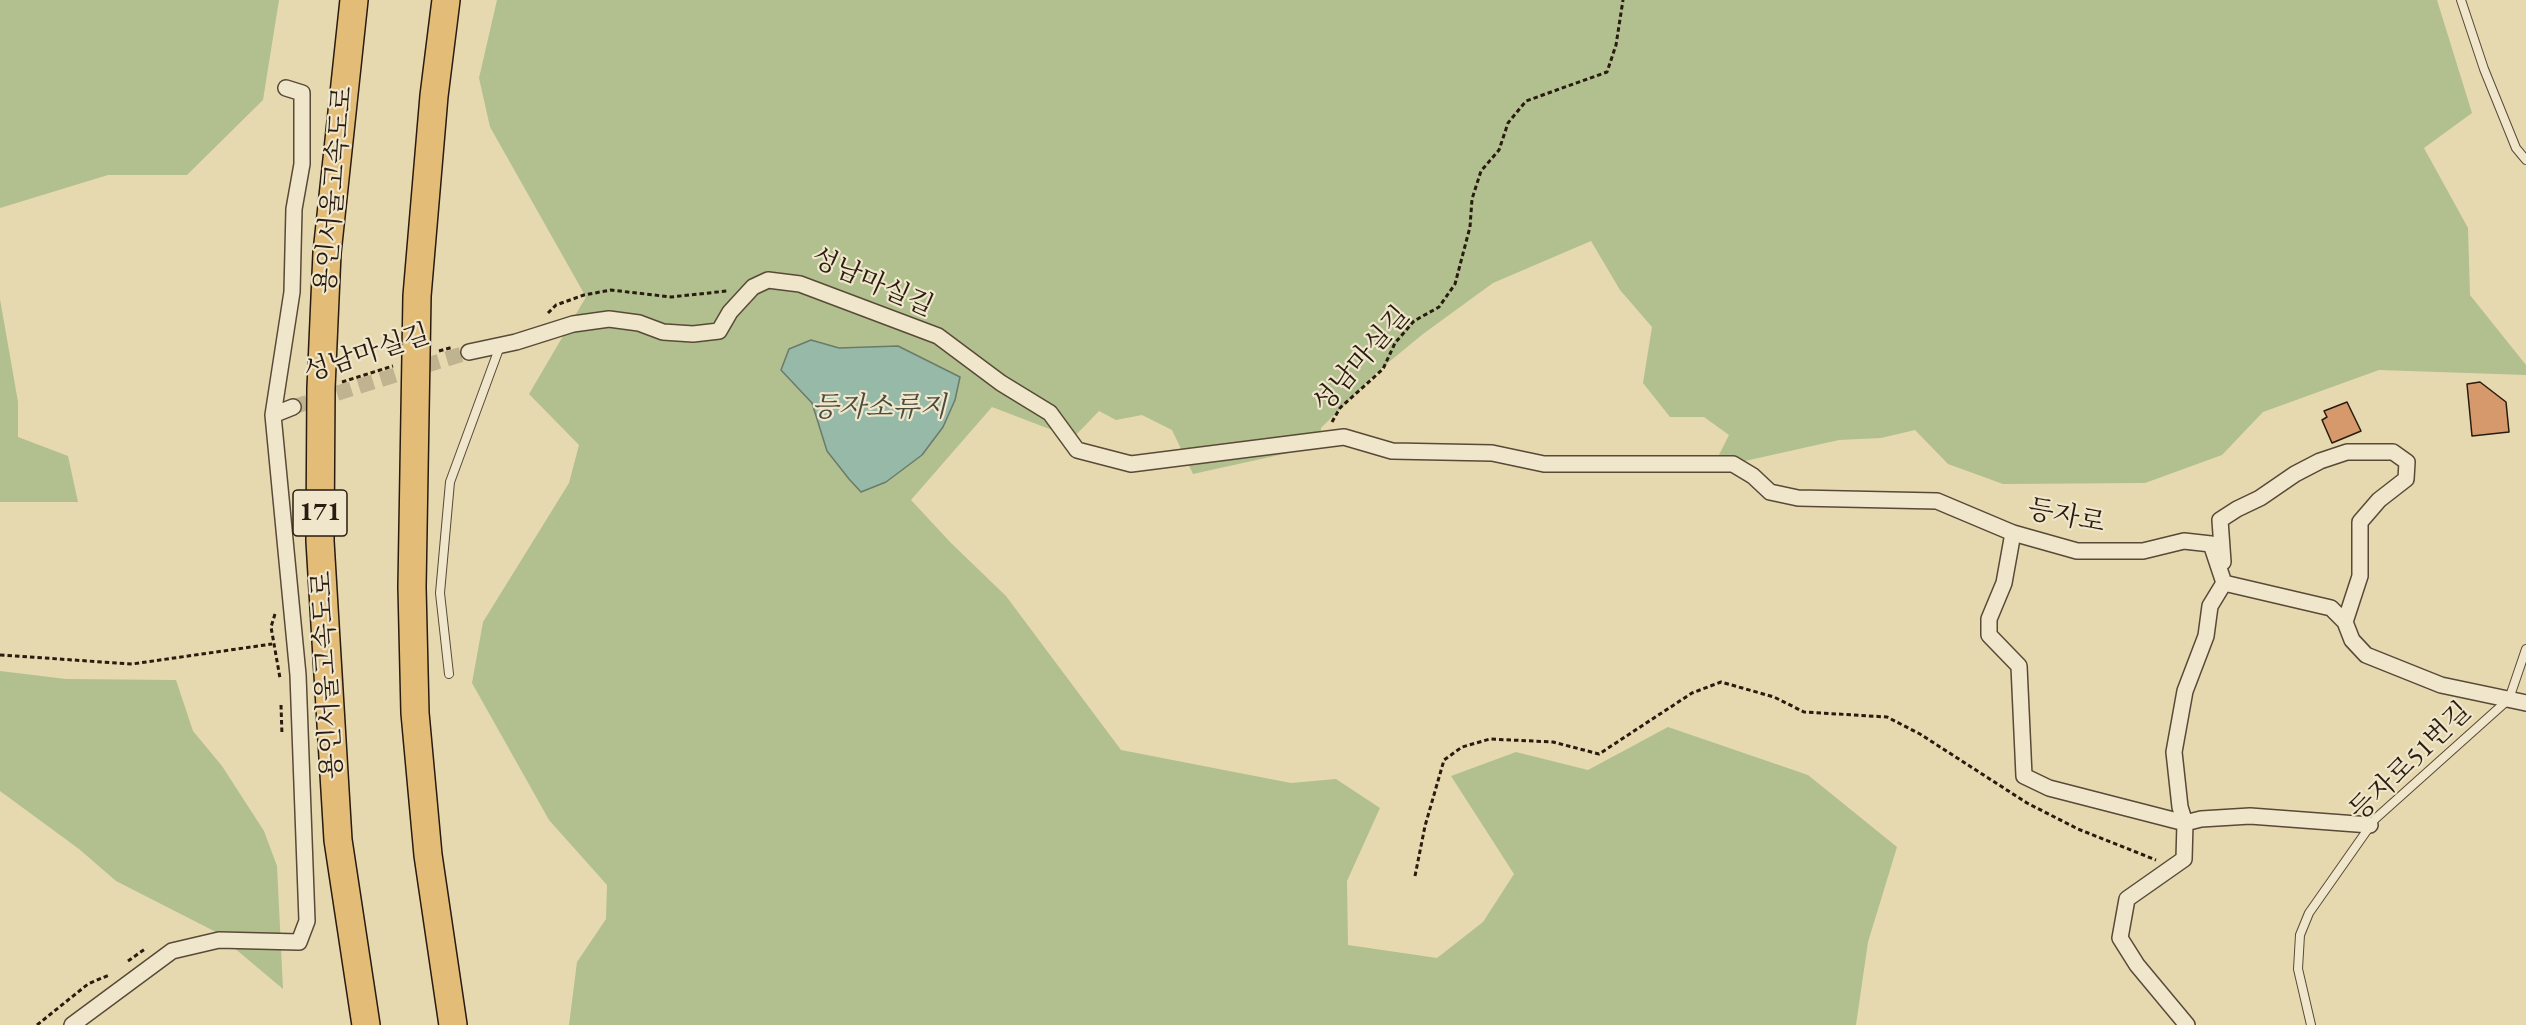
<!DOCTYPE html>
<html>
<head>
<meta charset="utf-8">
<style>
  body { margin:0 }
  canvas { display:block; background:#e6d9af }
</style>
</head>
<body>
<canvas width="2526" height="1025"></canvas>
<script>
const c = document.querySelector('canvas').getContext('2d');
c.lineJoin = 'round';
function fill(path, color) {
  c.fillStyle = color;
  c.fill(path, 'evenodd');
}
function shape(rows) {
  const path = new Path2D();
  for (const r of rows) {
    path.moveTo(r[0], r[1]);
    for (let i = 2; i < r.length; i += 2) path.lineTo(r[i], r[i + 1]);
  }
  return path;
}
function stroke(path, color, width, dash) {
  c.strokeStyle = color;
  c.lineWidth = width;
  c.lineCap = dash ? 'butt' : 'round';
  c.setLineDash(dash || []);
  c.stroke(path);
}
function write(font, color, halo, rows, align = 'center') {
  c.font = font + ' "EB Garamond","Noto Serif KR",serif';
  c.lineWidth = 4.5;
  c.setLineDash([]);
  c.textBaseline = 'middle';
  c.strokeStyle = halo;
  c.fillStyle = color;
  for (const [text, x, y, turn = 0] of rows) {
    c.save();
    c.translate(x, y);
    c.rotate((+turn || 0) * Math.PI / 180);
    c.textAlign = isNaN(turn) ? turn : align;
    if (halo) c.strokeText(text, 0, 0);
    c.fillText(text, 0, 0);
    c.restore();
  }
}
fill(shape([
  [0,0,279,0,263,100,187,175,108,175,0,208],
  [497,0,2437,0,2472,113,2424,148,2468,228,2470,295,2526,365,2526,375,2379,370,2263,412,2222,455,2145,483,2003,484,1948,464,1915,430,1881,438,1839,440,1736,463,1715,463,1729,435,1704,417,1670,417,1643,383,1652,327,1620,290,1591,241,1493,283,1423,334,1378,371,1321,428,1320,446,1193,474,1172,430,1142,415,1116,420,1099,411,1073,438,992,407,911,500,951,543,1006,596,1121,750,1291,783,1336,779,1380,808,1347,881,1348,945,1437,958,1483,922,1514,874,1451,776,1516,752,1588,770,1668,727,1808,775,1897,847,1868,942,1856,1025,569,1025,577,962,606,919,607,885,549,820,472,683,483,622,569,483,579,445,529,394,586,297,490,127,479,78],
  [0,299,18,402,18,437,68,456,78,502,0,502],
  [0,671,66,679,176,680,193,731,222,766,264,831,277,866,283,989,214,931,116,881,79,849,0,791]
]), '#b1c08e');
const water = shape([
  [811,340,839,348,898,346,960,377,955,400,943,427,922,455,886,482,861,492,849,479,827,451,812,403,781,370,789,349,811,340]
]);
fill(water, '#97baa8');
stroke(water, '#6b7a6b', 1.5);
const building = shape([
  [2480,382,2506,402,2509,432,2472,436,2467,384,2480,382],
  [2347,402,2361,431,2332,443,2322,420,2327,417,2324,411,2347,402]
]);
fill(building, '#d5996c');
stroke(building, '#291b0f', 1.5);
stroke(shape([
  [293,407,469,352]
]), '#c0b38f', 15, [15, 8]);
const lane = shape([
  [2461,0,2484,69,2516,148,2526,160],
  [449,674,440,593,450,482,500,346],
  [2311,1025,2298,969,2300,935,2309,913,2375,819,2509,699,2526,649]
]);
const street = shape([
  [469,352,516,342,573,324,609,319,639,323,663,332,693,334,719,331,730,312,753,287,768,280,800,284,938,336,1001,383,1050,413,1077,450,1131,464,1344,437,1392,451,1492,453,1544,464,1733,464,1753,476,1770,492,1798,498,1937,501,2013,533,2077,551,2143,551,2184,541,2211,544,2224,583],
  [273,415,292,292,294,209,302,164,302,93,286,88],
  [2013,533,2004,583,1989,619,1989,635,2019,666,2024,776,2049,788,2185,823,2201,819,2250,816,2370,825],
  [2223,562,2220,520,2237,509,2260,498,2295,474,2320,461,2347,452,2393,452,2407,462,2406,479,2379,500,2360,522,2360,576,2345,622],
  [2224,583,2331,608,2345,622,2352,640,2366,655,2441,685,2526,703],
  [72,1025,172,951,219,940,299,942,307,921,298,675,273,415,293,407],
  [2187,1025,2137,965,2120,938,2127,899,2184,859,2185,823,2180,807,2174,752,2185,691,2206,636,2210,606,2224,583]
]);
const highway = shape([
  [354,0,327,253,321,388,320,541,338,840,366,1025],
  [446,0,434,96,417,296,412,587,415,713,428,855,453,1025]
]);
stroke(lane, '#584a37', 10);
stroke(street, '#584a37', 18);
stroke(highway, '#291b0f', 30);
stroke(shape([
  [548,313,556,305,584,295,611,290,671,297,727,291],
  [439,351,453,347],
  [342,382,393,366],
  [1332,422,1340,408,1383,369,1395,343,1414,321,1439,307,1455,284,1470,227,1472,199,1481,171,1499,150,1508,123,1526,101,1607,72,1616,45,1623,0],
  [275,614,271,627,280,678],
  [0,655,132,664,272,644],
  [281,705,282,735],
  [1415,876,1425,826,1444,760,1462,747,1490,739,1553,742,1599,754,1692,693,1721,682,1774,697,1804,712,1887,717,1920,734,2027,803,2078,829,2156,860],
  [128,961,145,949],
  [37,1025,88,984,109,975]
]), '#291b0f', 3, [4.5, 3]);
stroke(lane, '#efe6cb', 8);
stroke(street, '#efe6cb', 15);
stroke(highway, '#e3bc78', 27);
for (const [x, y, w] of [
  [320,513,54]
]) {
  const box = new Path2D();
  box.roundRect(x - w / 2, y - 23, w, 46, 4.5);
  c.fillStyle = '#efe6cb';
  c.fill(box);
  stroke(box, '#291b0f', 1.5);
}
write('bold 26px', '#291b0f', null, [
  ["171",320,513]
]);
write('27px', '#291b0f', '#efe6cb', [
  ["용인서울고속도로",335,190,-85],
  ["성남마실길",872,283,24],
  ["성남마실길",367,354,-18],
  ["성남마실길",1362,360,-49],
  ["등자로",2066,517,11],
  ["용인서울고속도로",328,675,-93],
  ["등자로51번길",2411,762,-44]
]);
write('italic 28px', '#4a4b3d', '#efe6cb', [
  ["등자소류지",879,408]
]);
</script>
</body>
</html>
